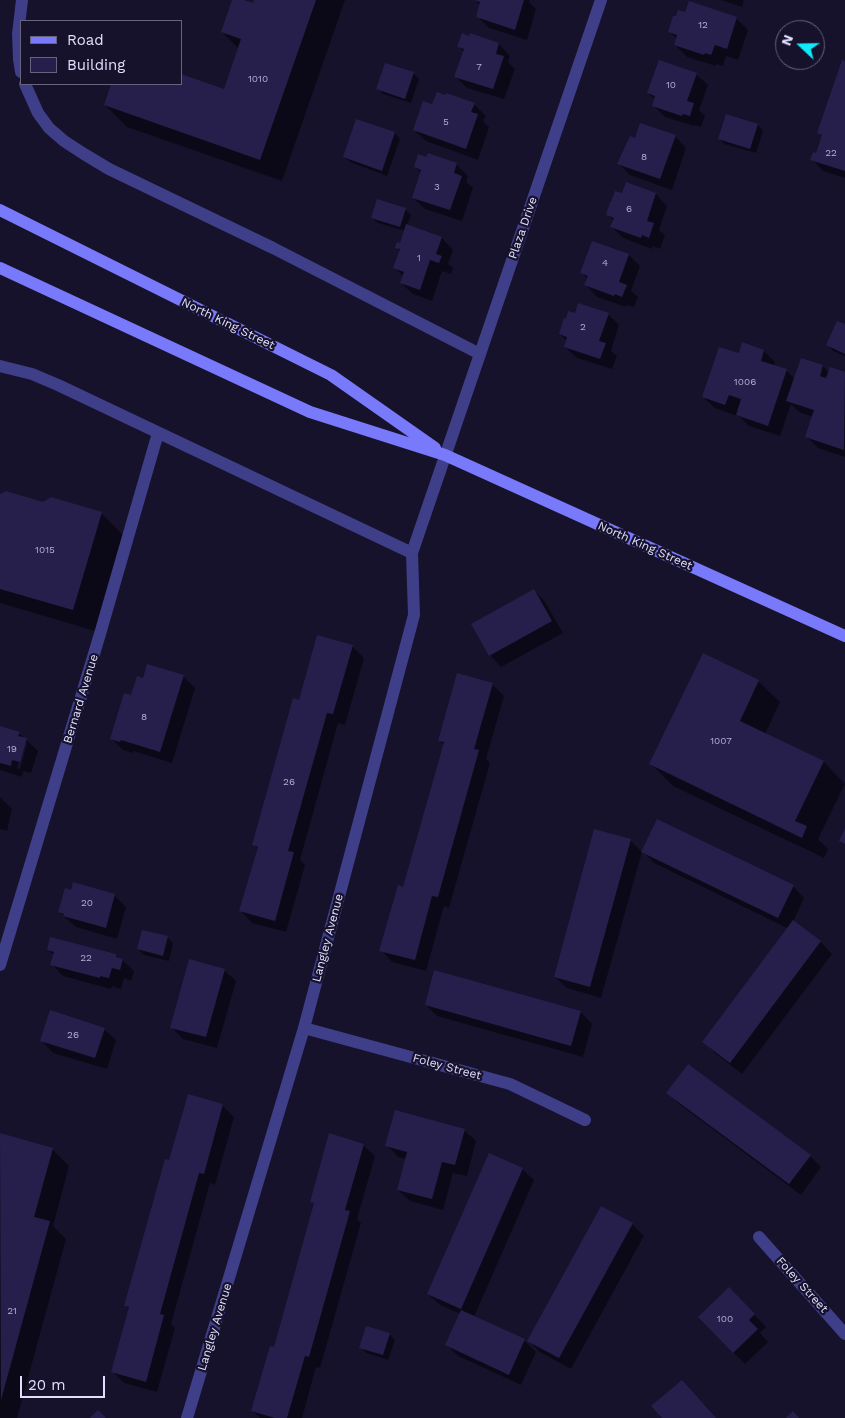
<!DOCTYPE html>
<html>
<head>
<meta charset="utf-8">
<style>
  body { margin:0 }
  #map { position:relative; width:845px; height:1418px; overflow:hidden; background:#16122b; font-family:"Work Sans",sans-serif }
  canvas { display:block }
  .legend { position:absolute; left:20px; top:20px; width:162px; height:65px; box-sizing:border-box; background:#16122b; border:1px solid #67637f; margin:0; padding:6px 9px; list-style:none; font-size:15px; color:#e0ddfe }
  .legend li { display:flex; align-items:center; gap:10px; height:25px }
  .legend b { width:25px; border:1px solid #67637f }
  .north { position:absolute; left:775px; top:20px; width:50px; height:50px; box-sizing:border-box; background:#16122b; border:1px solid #67637f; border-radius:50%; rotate:291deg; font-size:14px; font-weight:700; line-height:20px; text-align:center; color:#e0ddfe }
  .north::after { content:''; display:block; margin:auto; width:18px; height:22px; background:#10e9f8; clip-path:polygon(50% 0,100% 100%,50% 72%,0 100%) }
  .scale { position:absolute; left:20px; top:1376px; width:85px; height:22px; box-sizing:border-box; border:2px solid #e0ddfe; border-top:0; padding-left:6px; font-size:15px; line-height:18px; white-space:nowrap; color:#e0ddfe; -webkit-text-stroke:4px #16122b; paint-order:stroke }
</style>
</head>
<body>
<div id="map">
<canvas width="845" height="1418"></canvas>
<ul class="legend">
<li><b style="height:6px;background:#7879fb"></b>Road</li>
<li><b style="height:14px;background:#261f4c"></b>Building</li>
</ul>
<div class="north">N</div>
<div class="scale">20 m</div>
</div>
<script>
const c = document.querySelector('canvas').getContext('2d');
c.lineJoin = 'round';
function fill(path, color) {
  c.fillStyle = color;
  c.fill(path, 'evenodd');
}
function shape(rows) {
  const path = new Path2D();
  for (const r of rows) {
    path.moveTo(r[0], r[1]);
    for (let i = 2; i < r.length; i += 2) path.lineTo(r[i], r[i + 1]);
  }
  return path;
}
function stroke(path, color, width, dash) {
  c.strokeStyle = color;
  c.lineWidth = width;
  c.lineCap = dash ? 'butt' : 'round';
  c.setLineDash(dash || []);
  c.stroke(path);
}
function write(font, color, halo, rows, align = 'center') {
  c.font = font + ' "Work Sans",sans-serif';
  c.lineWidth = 4.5;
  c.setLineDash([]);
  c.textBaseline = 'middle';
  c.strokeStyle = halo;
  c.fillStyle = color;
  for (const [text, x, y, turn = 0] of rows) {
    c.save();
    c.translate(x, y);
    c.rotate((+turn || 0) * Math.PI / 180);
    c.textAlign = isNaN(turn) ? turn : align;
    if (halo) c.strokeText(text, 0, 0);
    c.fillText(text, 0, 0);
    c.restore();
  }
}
fill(shape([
  [233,0,240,0,253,5,255,0,345,0,282,181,127,127,105,105,112,84,181,84,225,91,239,49,222,32],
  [475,0,530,0,529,2,536,9,527,40,489,28,477,16,481,6],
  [721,0,744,0,742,7],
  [736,18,748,30,738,60,726,56,723,66,716,64,716,66,687,57,675,45,677,39,670,32],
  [499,44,510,56,508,62,515,69,504,99,467,88,456,77,464,52,458,46],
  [845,62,845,178,823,171,812,159,817,155,823,137,819,133],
  [413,73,419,79,411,103,383,94,378,89],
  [696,74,708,85,699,110,705,116,701,127,694,125,694,126,665,117,653,105,655,100,648,93],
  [474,104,486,116,483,121,489,127,478,160,426,141,414,130,433,106],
  [357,120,395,133,400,139,387,176,350,162,344,157],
  [758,125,763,131,756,153,724,144,719,138],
  [675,136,686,148,672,190,630,175,619,164,636,139],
  [456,164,468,176,466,182,473,188,462,221,425,209,413,198,421,173,415,167],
  [627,184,656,194,667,206,659,230,665,235,660,249,653,246,652,249,623,238,612,227,614,221,607,214,623,195],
  [405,209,411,215,407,226,442,238,453,250,448,264,453,268,451,274,442,271,432,301,413,294,401,283,403,276,394,267,400,251,397,248,400,244,405,231,378,223,372,218],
  [629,255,640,266,631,291,638,297,634,307,626,305,626,307,597,297,586,285,588,279,582,273],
  [608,314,619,325,611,351,617,356,612,369,577,358,565,347,567,341,560,334],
  [845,326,845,356,833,351,828,345],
  [764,351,775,362,774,366,786,370,795,379,823,366,829,373,831,369,845,373,845,457,818,448,807,437,813,417,799,412,791,404,780,436,749,426,737,414,737,416,715,408,703,397,739,355],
  [0,495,101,513,123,535,95,631,0,603],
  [534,590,545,602,563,633,501,667,490,655],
  [352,646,364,658,345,725,338,723,300,860,305,865,286,932,252,923,241,911,258,849,254,845,300,701],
  [183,676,195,688,172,763,133,751,132,753,123,750,112,739,132,696,143,680],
  [758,681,780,702,765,734,824,762,845,784,818,839,828,849,824,858,673,786,651,764],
  [492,684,504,696,486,759,490,763,449,908,444,906,426,971,392,962,381,950,404,888,444,745,439,740],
  [0,727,19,733,38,751,31,773,23,771,22,777,0,770],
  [25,741,27,743,20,769,17,768],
  [0,797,12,809,7,831,0,829],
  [630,840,642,852,601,998,567,988,555,977],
  [643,851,793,886,804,898,793,922,821,942,832,954,742,1074,715,1053,704,1042,789,929,654,863],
  [74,884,115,896,126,907,117,939,76,927,59,912,72,892],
  [167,937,173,943,169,961,144,955,138,949],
  [48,950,115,955,122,960,134,971,131,981,124,978,121,989,112,986,111,989,63,976,52,964,54,955],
  [224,970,236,981,217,1048,183,1039,171,1027],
  [435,972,581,1012,592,1024,583,1057,437,1016,426,1005],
  [104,1029,116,1040,107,1069,53,1053,42,1041],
  [668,1093,810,1156,821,1167,801,1195,679,1104],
  [222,1105,234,1117,215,1185,210,1183,171,1324,175,1328,157,1392,124,1383,112,1371,129,1309,125,1305,170,1162],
  [464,1130,476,1141,467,1176,453,1173,443,1210,410,1201,398,1190,407,1159,398,1157,387,1145],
  [0,1135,52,1149,69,1166,53,1226,66,1239,17,1418,0,1418],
  [363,1145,375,1156,357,1219,361,1223,320,1368,316,1367,302,1418,260,1418,253,1411,274,1349,315,1205,311,1201],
  [522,1169,534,1180,474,1317,524,1340,536,1352,521,1385,458,1356,447,1345,461,1314,440,1305,428,1294],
  [632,1224,644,1236,571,1369,540,1352,529,1341],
  [729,1289,766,1327,760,1333,768,1342,745,1364,733,1352],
  [389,1334,395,1340,388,1360,366,1353,361,1347]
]), '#0007');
fill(shape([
  [232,0,244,0,253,3,254,0,316,0,260,160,104,105,111,84,181,84,181,74,224,89,241,39,221,32],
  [474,0,524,0,515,30,476,17,480,2],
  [689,1,737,17,727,49,715,45,711,55,705,53,704,55,674,45,677,35,668,32,673,16,676,16,678,10,685,12],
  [462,33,469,36,470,33,499,43,496,54,504,56,493,89,454,77,464,49,457,47],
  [659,60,697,73,687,101,694,103,690,116,683,114,682,116,652,106,655,96,647,93],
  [842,60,845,61,845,171,810,160,813,152,816,153,822,135,817,133],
  [385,63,414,72,405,99,376,89],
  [437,92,445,95,446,93,475,103,471,112,478,114,466,149,413,130,423,101,432,104],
  [726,114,758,124,750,149,718,139],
  [356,119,395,132,382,171,343,157],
  [640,123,676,135,660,179,617,164,630,136,635,138],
  [428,153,457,163,454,173,462,176,450,210,412,198,421,170,414,167,418,154,426,157],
  [626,182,656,193,647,221,654,223,649,238,642,235,641,238,610,227,614,218,606,215,610,202,611,202,615,191,622,193],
  [377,199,406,208,400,227,371,218],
  [406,224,442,237,436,254,442,256,439,263,430,260,420,290,400,283,404,272,393,268,400,249,395,248,397,242,400,243],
  [592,241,629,254,619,282,627,285,622,297,615,294,614,296,584,285,588,276,580,273],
  [578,303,609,313,599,341,606,343,600,359,564,347,567,337,559,334,564,318,566,319,568,311,575,313],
  [837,321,845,324,845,354,826,345],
  [742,342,764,350,761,361,787,369,768,426,736,415,741,399,729,395,725,405,702,397,719,347,739,353],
  [801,358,823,365,820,376,826,378,830,367,845,372,844,450,805,437,814,410,786,401],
  [6,491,43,502,51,497,102,512,73,610,0,589,0,494],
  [534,589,552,621,489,656,471,624],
  [317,635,353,645,333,714,327,713,288,851,294,852,275,921,239,911,258,847,252,845,293,698,299,700],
  [703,653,759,680,740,721,824,761,795,821,807,826,802,838,649,764],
  [147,664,184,675,160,752,121,740,120,742,110,739,124,693,131,695,137,676,143,678],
  [457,673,493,683,474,749,479,750,438,897,432,896,415,960,379,951,398,885,403,887,444,742,438,741],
  [0,726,20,732,18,736,27,738,20,762,12,760,11,766,0,763],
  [657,819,794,885,778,918,641,852],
  [845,828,845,844,839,841],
  [594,829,631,839,590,987,554,977],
  [73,882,115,894,106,928,63,916,64,914,58,912,65,888,71,890],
  [793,920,821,941,730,1063,702,1042],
  [142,930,168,936,163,956,137,949],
  [50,937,116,954,116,957,123,959,120,970,112,968,109,978,100,976,100,978,50,965,54,952,47,950],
  [189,959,225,969,206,1037,170,1028],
  [434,970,581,1011,571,1046,425,1005],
  [50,1010,105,1028,95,1058,40,1041],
  [688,1064,811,1155,789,1184,666,1093],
  [188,1094,223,1104,204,1174,199,1173,160,1314,164,1315,146,1382,111,1372,129,1307,124,1306,165,1159,169,1160],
  [395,1110,465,1129,455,1165,442,1162,432,1199,397,1190,407,1152,385,1146],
  [0,1133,53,1148,34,1217,50,1221,1,1400],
  [329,1133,364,1144,345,1210,350,1211,309,1357,305,1356,287,1418,275,1418,251,1411,270,1346,274,1347,314,1203,310,1202],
  [489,1153,523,1168,461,1309,427,1294],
  [601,1206,633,1223,559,1358,527,1341],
  [729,1287,755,1314,749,1320,758,1329,733,1353,698,1317],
  [461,1310,525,1339,509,1375,445,1345],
  [366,1326,390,1333,383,1355,359,1348],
  [682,1380,716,1418,662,1418,651,1406],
  [98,1410,106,1418,90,1418],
  [793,1411,799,1418,786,1418]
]), '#261f4c');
stroke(shape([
  [21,72,19,59,18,34,22,0],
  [25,84,38,113,49,128,64,141,84,154,109,169,273,248,480,354],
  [0,366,32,374,58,385,412,553]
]), '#3f3f89', 12);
stroke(shape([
  [0,965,100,634,158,433],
  [304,1028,510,1084,585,1120],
  [759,1237,845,1334],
  [187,1418,304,1028,414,615,412,553,601,0]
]), '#3f3f89', 12);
stroke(shape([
  [0,210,331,375,435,448],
  [0,268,310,412,445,455,845,636]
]), '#7879fb', 12);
write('10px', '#b2aed2', null, [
  ["12",703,25],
  ["7",479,67],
  ["1010",258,79],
  ["10",671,85],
  ["5",446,122],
  ["22",831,153],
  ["8",644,157],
  ["3",437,187],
  ["6",629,209],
  ["1",419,258],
  ["4",605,263],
  ["2",583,327],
  ["1006",745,382],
  ["1015",45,550],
  ["8",144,717],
  ["1007",721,741],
  ["19",12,749],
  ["26",289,782],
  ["20",87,903],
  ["22",86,958],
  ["26",73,1035],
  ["21",12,1311],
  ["100",725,1319]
]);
write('12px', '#e0ddfe', '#16122b', [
  ["Plaza Drive",523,228,-71],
  ["North King Street",228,324,26],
  ["North King Street",645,546,24],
  ["Bernard Avenue",81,699,-73],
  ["Langley Avenue",328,938,-75],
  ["Foley Street",447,1067,15],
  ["Foley Street",802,1285,48],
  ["Langley Avenue",215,1327,-73]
]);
</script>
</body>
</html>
